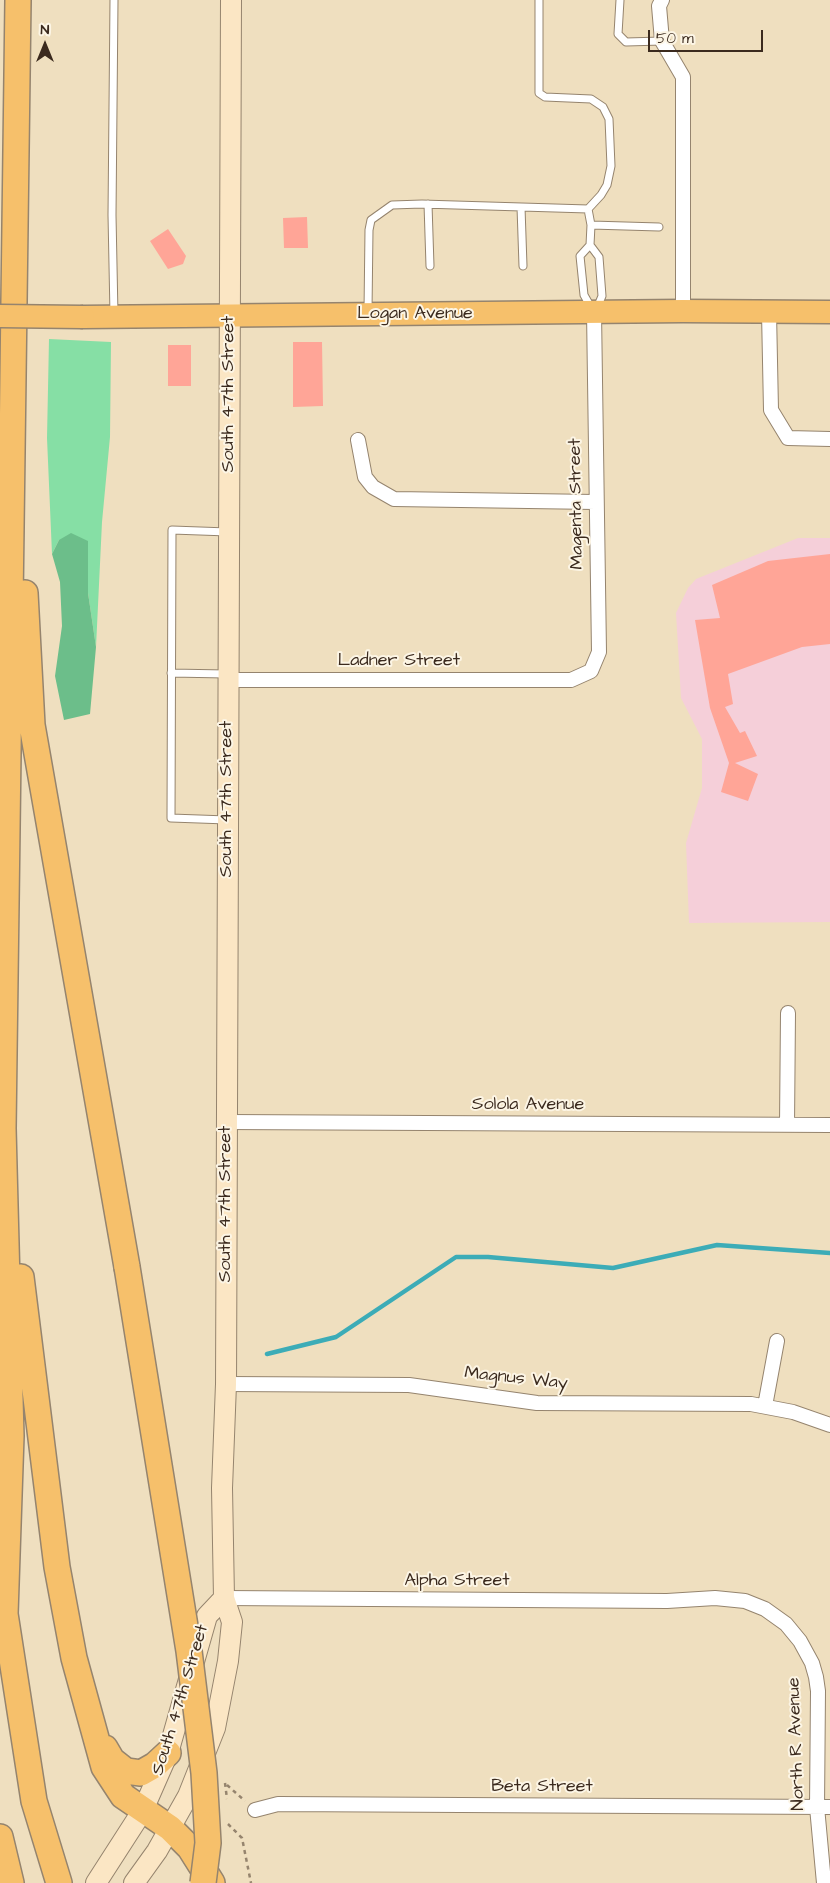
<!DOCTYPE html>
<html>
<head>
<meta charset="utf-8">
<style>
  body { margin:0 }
  #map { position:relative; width:830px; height:1883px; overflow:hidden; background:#efdfbf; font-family:"Architects Daughter",sans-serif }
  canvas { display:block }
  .north { position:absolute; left:20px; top:20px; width:50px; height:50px; -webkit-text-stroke:4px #fcf5e5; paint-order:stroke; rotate:0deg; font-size:14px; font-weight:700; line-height:20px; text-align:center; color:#3b2a1e }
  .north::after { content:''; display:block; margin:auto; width:18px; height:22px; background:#3b2a1e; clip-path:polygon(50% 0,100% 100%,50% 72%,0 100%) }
  .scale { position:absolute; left:648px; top:30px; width:115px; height:22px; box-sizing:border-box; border:2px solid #3b2a1e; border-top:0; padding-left:6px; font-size:15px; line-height:18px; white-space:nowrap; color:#3b2a1e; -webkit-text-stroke:4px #fcf5e5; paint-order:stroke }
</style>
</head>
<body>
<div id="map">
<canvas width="830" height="1883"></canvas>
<div class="north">N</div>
<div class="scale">50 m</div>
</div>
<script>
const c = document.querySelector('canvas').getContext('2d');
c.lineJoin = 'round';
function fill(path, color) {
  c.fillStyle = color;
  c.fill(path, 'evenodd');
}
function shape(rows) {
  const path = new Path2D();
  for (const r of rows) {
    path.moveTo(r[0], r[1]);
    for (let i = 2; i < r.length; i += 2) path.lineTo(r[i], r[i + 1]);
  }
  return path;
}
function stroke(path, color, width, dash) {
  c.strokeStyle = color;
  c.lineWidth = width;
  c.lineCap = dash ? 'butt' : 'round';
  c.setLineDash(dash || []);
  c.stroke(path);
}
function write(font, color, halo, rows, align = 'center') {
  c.font = font + ' "Architects Daughter",sans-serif';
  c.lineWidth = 4;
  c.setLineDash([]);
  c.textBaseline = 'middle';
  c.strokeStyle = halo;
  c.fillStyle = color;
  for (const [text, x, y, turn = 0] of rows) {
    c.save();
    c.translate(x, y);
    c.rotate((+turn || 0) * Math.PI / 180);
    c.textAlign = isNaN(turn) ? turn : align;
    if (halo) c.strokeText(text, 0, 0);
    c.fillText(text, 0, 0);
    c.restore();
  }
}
fill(shape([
  [798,538,830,538,830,922,689,923,686,843,702,788,702,739,681,698,676,613,688,588,696,579]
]), '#f5cfd9');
fill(shape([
  [49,339,111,342,110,437,102,522,96,647,88,593,88,541,59,540,52,554,47,438]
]), '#86dfa5');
fill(shape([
  [71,533,88,541,88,593,96,647,90,714,64,720,55,676,62,626,60,582,52,554,59,540]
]), '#6cbe8a');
stroke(shape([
  [267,1354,336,1337,456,1257,488,1257,613,1268,717,1245,830,1253]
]), '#3cacb7', 4.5);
fill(shape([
  [307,217,308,248,284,248,283,218],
  [168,229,186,256,183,264,168,269,150,241],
  [293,342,322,342,323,406,293,407],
  [168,345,191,345,191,386,168,386],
  [830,554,830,644,802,647,728,674,733,704,725,707,740,733,745,731,757,756,735,763,758,774,748,801,721,792,729,763,710,708,695,620,720,618,712,585,768,561]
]), '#ffa597');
const lane = shape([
  [620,0,618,34,626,42,662,41],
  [428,204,430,266],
  [521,207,523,266],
  [588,209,591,225,659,227],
  [591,225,590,245,599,257,602,296,597,308],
  [590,245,580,256,584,295,592,309],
  [368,311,369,230,371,220,392,205,422,204,588,209,601,195,607,185,611,166,609,119,603,107,591,99,545,97,539,93,539,0],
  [114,315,112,215,114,0],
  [171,673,226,674],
  [227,820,171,818,172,530,228,532]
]);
const street = shape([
  [662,0,659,6,662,41,683,77,683,311],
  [769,312,771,410,788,438,830,439],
  [358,440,365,477,373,487,394,499,595,502],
  [227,680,571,680,591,671,599,652,594,312],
  [226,1122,830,1125],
  [787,1125,788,1013],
  [226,1384,409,1385,537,1403,751,1404,793,1412,830,1425],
  [765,1406,777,1341],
  [224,1598,667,1601,715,1598,745,1601,765,1609,786,1624,800,1641,812,1663,816,1677,818,1691,817,1807,824,1883],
  [255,1810,278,1804,830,1807]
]);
const secondary = shape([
  [96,1883,143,1810,168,1753,207,1616,224,1598],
  [134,1883,157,1851,188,1796,215,1728,228,1661,232,1622,224,1598,222,1488,226,1384,231,0]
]);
const primary = shape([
  [83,317,683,311,830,312]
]);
const highway = shape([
  [18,0,3,1128,11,1436,5,1614,34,1801,59,1883],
  [25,593,32,725,127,1267],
  [21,1277,57,1567,74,1658,104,1767,123,1796,170,1828,190,1848,212,1883],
  [105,1748,112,1760,126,1771,141,1773,155,1765,168,1753],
  [0,1837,11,1883]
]);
stroke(lane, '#95846e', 9);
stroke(street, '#95846e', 16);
stroke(secondary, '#95846e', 22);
stroke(primary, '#95846e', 25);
stroke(highway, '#95846e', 28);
stroke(shape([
  [225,1783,227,1799],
  [227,1785,245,1801],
  [228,1824,242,1838,251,1883]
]), '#95846e', 2.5, [4, 4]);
stroke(lane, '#fff', 7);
stroke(street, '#fff', 14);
stroke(secondary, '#fbe6c4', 20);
stroke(primary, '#f6c06b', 22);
stroke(highway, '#f6c06b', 25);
const primaryBridge = shape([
  [0,316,83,317]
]);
const highwayBridge = shape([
  [127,1267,189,1651,204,1773,208,1843,203,1883]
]);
stroke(primaryBridge, '#95846e', 25, []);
stroke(highwayBridge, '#95846e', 28, []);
stroke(primaryBridge, '#f6c06b', 22);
stroke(highwayBridge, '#f6c06b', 25);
write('18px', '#3b2a1e', '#fcf5e5', [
  ["Logan Avenue",415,314],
  ["South 47th Street",229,394,-90],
  ["Magenta Street",577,504,-91],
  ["Ladner Street",399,661],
  ["South 47th Street",227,799,-90],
  ["Solola Avenue",528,1105],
  ["South 47th Street",226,1204,-90],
  ["Magnus Way",516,1379,6],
  ["Alpha Street",457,1581],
  ["South 47th Street",181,1700,-73],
  ["North R Avenue",797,1744,-92],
  ["Beta Street",542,1787]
]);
</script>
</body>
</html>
